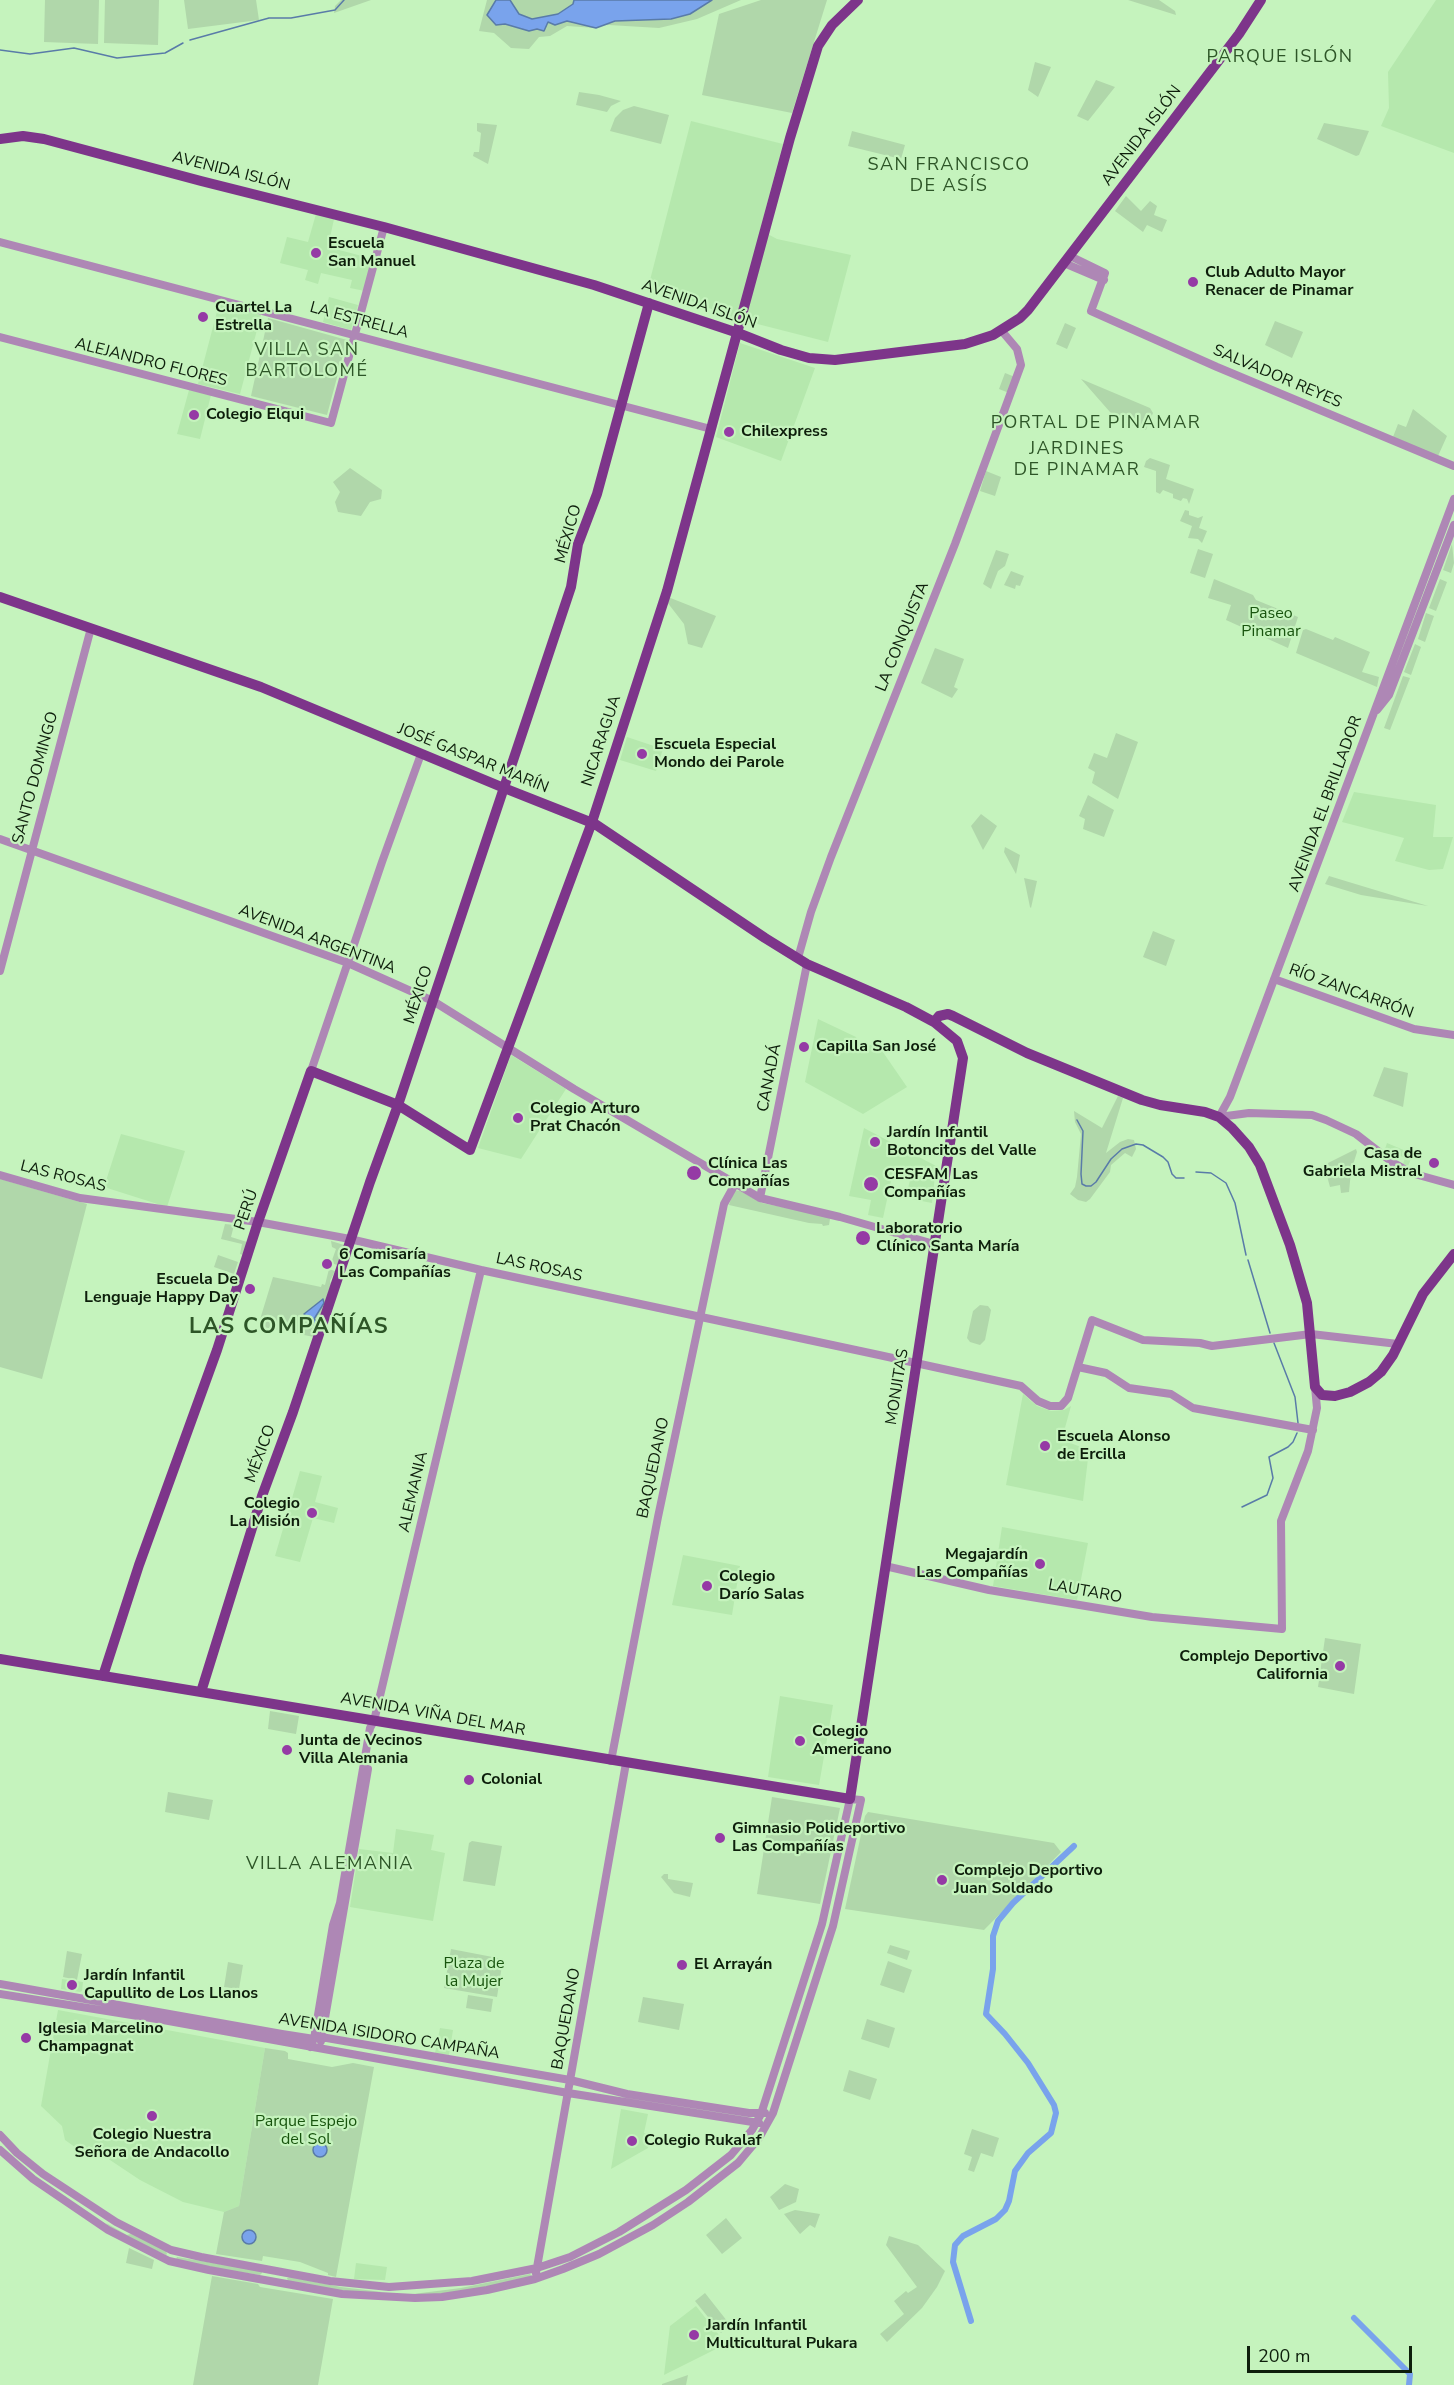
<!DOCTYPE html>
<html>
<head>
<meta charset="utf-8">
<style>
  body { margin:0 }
  #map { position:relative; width:1454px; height:2385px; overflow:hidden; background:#c5f3bd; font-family:"Nunito Sans",sans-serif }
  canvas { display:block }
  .scale { position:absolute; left:1247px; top:2346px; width:165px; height:27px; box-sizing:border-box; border:3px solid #0d1e0b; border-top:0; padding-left:8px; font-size:18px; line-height:21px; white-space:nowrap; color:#0d1e0b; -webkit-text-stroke:4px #c5f3bd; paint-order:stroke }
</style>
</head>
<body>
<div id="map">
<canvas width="1454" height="2385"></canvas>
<div class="scale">200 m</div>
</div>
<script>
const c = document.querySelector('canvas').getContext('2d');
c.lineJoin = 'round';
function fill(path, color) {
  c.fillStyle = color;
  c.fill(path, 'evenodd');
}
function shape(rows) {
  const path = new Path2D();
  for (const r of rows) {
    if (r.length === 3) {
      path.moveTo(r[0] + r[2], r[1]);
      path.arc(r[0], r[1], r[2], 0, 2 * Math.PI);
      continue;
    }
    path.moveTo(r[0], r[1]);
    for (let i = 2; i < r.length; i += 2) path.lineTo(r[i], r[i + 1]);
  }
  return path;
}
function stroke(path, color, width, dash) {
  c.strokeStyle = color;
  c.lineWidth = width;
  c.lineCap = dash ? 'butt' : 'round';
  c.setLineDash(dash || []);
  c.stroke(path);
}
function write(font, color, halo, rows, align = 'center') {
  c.font = font + ' "Nunito Sans",sans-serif';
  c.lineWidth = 4.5;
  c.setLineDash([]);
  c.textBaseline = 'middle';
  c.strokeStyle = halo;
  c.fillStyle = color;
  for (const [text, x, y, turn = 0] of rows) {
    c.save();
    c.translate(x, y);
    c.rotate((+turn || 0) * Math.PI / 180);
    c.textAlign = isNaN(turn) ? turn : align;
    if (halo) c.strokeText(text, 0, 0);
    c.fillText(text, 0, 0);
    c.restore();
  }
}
fill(shape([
  [1436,0,1454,0,1454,153,1381,126,1389,108,1388,72],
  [691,121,783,144,760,230,777,239,851,255,828,342,734,318,649,284],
  [316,214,334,219,328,247,373,259,365,291,350,288,352,280,321,273,318,284,305,280,308,270,280,263,287,237,308,242],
  [329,297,358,305,351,330,323,322],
  [219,304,261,315,240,394,198,384],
  [740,343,815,368,781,461,716,437],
  [189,390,211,395,200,439,177,434],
  [627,737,663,749,656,771,620,760],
  [1354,792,1436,805,1433,837,1453,837,1443,869,1429,870,1395,861,1404,838,1342,822],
  [818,1019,856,1037,863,1049,876,1042,907,1087,863,1114,805,1082],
  [511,1055,566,1089,521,1159,478,1148],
  [864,1128,936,1166,932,1203,906,1198,911,1175,893,1172,883,1218,868,1215,871,1200,849,1196],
  [121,1134,185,1151,167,1207,104,1187],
  [1387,1143,1413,1154,1408,1166,1403,1164,1405,1158,1385,1149],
  [1023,1394,1037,1406,1051,1411,1064,1410,1071,1406,1063,1435,1065,1441,1089,1450,1083,1501,1006,1485],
  [300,1471,322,1476,315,1502,338,1508,334,1523,313,1518,300,1562,275,1556],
  [1002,1527,1088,1543,1077,1600,993,1586],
  [683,1555,740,1566,732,1615,672,1605],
  [780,1696,833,1705,819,1785,768,1777],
  [396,1829,434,1835,431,1850,445,1853,433,1921,350,1907,359,1849,393,1853],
  [62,1979,83,1982,82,1991,80,1992,61,1989],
  [58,2010,265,2048,239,2206,224,2212,183,2202,140,2180,89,2146,82,2152,65,2140,62,2126,41,2106],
  [440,2028,453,2030,449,2055,435,2053],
  [621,2109,648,2114,644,2133,651,2134,648,2148,611,2169],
  [356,2263,387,2267,385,2280,354,2279],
  [696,2306,726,2344,664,2375,670,2326]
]), '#b5e8ad');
fill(shape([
  [45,0,99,0,98,44,44,42],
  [105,0,159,0,158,45,104,43],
  [184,0,256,0,259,20,188,29],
  [341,0,371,0,334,13,335,6],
  [487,0,741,0,697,19,659,28,609,25,589,26,596,28,567,26,550,36,539,37,529,49,511,48,494,33,479,31],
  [761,0,827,0,792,113,702,95,719,14],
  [1128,0,1159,0,1175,11,1176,15],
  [1035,62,1051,67,1038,97,1028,90],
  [1096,80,1115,87,1088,121,1077,116],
  [579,92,599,95,621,101,611,106,607,112,576,105],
  [634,106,669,115,661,144,610,131,615,118,623,110],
  [477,123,497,125,488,164,473,156,474,152,479,152,481,133,477,131],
  [1324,123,1369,131,1359,155,1356,156,1317,139],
  [852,131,905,145,901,159,848,146],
  [1126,196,1141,211,1150,201,1157,206,1154,215,1167,220,1162,232,1147,225,1143,232,1115,211],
  [268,318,347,340,327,415,251,396],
  [1275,321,1303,332,1292,358,1265,345],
  [1065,323,1076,328,1067,349,1056,344],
  [1005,373,1015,377,1009,393,999,389],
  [1081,379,1150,408,1153,413,1146,430,1117,420],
  [1413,409,1447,436,1438,456,1393,437,1398,424,1406,427],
  [1150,458,1170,465,1166,479,1194,489,1189,504,1187,499,1183,498,1181,501,1173,498,1173,494,1163,490,1160,494,1156,492,1156,471,1144,467,1146,461],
  [350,468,382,490,381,499,370,502,361,516,338,512,335,502,340,492,333,482],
  [986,471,1001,477,995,496,980,491],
  [1185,510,1189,511,1189,515,1198,518,1203,516,1199,528,1207,531,1202,543,1198,539,1188,538,1192,526,1180,521],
  [1452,544,1454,563,1451,573,1443,570],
  [1198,549,1213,554,1205,578,1190,573],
  [996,550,1009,554,1005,566,998,571,991,589,983,584],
  [1011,571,1024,576,1020,586,1016,585,1015,589,1004,585],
  [1214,579,1253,595,1256,600,1298,617,1288,648,1226,620,1231,605,1208,598],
  [1440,579,1447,582,1436,611,1429,608],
  [668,597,716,616,702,648,688,644,684,624,667,602],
  [1426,613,1434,616,1425,642,1418,639],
  [1306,629,1333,640,1335,637,1370,652,1362,672,1379,677,1377,687,1296,653,1303,630],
  [1415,644,1421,647,1411,675,1404,672],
  [935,648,964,659,954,687,958,689,952,698,921,683],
  [1403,676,1410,678,1390,730,1384,728],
  [1116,733,1138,742,1118,799,1092,783,1095,772,1088,768,1094,753,1107,758],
  [1088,795,1114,810,1104,837,1083,829,1085,819,1079,816],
  [981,814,997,826,983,850,971,826],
  [1005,847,1020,855,1016,874,1004,852],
  [1329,876,1428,906,1361,895,1325,884],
  [1024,878,1037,881,1031,908,1030,907],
  [1153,931,1175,940,1166,966,1143,957],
  [1384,1067,1408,1073,1403,1107,1373,1096],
  [1118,1096,1123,1098,1106,1153,1120,1142,1128,1139,1134,1140,1136,1149,1132,1157,1125,1153,1111,1165,1110,1172,1090,1199,1086,1202,1078,1200,1070,1194,1075,1187,1077,1177,1081,1134,1075,1122,1074,1111,1102,1128],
  [1356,1149,1357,1152,1351,1171,1349,1192,1341,1193,1340,1185,1330,1187,1324,1165],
  [0,1179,87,1204,42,1379,0,1367],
  [734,1190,740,1191,762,1203,828,1216,830,1219,829,1225,823,1226,822,1224,809,1223,729,1205],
  [225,1224,234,1225,231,1237,247,1242,243,1255,240,1254,242,1244,221,1239],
  [331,1241,344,1245,337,1265,331,1263,336,1249,332,1247],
  [218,1255,238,1262,234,1274,214,1267],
  [329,1269,335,1271,330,1281,331,1284,314,1337,258,1326,273,1277,321,1287,322,1284,325,1285],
  [980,1305,988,1306,991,1310,985,1340,980,1345,970,1342,967,1338,973,1311],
  [1325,1638,1361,1644,1354,1694,1318,1687],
  [270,1711,299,1716,296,1734,268,1729],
  [168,1792,213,1800,209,1820,165,1812],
  [772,1797,840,1808,820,1904,757,1894],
  [868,1812,1054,1843,1061,1852,984,1930,845,1909,865,1816],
  [472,1841,502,1846,495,1886,463,1881,469,1843],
  [664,1874,668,1874,668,1879,693,1883,690,1897,674,1893,661,1877],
  [890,1945,910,1951,907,1960,887,1953],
  [451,1949,503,1959,497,1997,444,1988],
  [67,1951,82,1954,77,1980,63,1977],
  [888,1961,912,1970,904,1993,880,1985],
  [228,1962,243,1965,239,1989,224,1987],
  [468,1995,493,1999,491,2012,466,2008],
  [643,1997,684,2004,679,2030,638,2022],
  [867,2019,895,2028,889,2048,861,2039],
  [265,2048,285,2051,288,2053,288,2059,332,2067,353,2063,374,2067,336,2277,328,2275,328,2273,300,2262,263,2256,262,2261,216,2254,224,2212,239,2206],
  [849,2070,877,2079,870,2100,843,2091],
  [972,2129,999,2138,993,2157,981,2153,974,2172,968,2170,972,2157,964,2154],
  [785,2184,799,2189,796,2202,779,2210,770,2197],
  [795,2210,820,2214,815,2228,810,2225,800,2234,784,2214],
  [726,2218,742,2238,722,2254,706,2235],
  [106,2223,127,2235,131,2234,166,2251,167,2254,166,2255,113,2231],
  [889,2236,918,2245,945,2271,937,2287,922,2308,887,2342,880,2334,904,2314,894,2301,906,2291,908,2293,917,2287,886,2245],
  [129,2248,154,2260,152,2269,126,2263],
  [177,2257,262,2271,262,2273,260,2275,208,2267,176,2259],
  [530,2274,532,2276,511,2282,436,2296,413,2294,461,2288],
  [212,2276,258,2284,260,2287,333,2299,318,2385,193,2385],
  [290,2277,341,2287,382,2292,357,2294,288,2281,287,2278],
  [705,2293,731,2326,721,2333,695,2301],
  [688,2375,686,2385,662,2385,662,2384]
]), '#b0d7aa');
const water = shape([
  [496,0,510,0,519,14,532,19,558,14,573,4,574,0,712,0,690,14,671,19,615,21,596,28,567,21,555,25,548,22,544,31,537,29,529,31,505,24,496,25,487,15,496,0],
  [323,1299,324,1303,314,1319,319,1324,317,1330,304,1314,323,1299],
  [320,2150,7],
  [249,2237,7]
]);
fill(water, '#79a3ec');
stroke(water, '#597ba8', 1.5);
stroke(shape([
  [190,40,269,18,291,18,335,10,344,0],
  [0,50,30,54,74,48,117,58,165,53,183,43],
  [1077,1120,1083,1131,1081,1174,1082,1184,1086,1186,1091,1186,1096,1182,1111,1159,1122,1149,1136,1144,1143,1145,1163,1157,1168,1162,1172,1174,1176,1178,1184,1178],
  [1196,1172,1211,1173,1226,1183,1235,1203,1246,1255],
  [1248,1260,1270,1333],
  [1274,1343,1295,1397,1298,1423],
  [1242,1507,1267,1495,1273,1478,1269,1457,1288,1447,1293,1442,1297,1433]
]), '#597ba8', 1.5);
stroke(shape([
  [1354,2318,1410,2374,1409,2385],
  [971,2321,953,2262,955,2245,963,2236,996,2219,1005,2210,1009,2201,1015,2171,1028,2153,1051,2133,1056,2113,1054,2105,1028,2063,1005,2034,986,2014,993,1969,993,1936,998,1921,1013,1903,1074,1846]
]), '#79a3ec', 6);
stroke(shape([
  [0,242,711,429],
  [1070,256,1105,273,1091,311,1217,367,1454,466],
  [1064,263,1104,280],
  [0,337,331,423,384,227],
  [1377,710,1389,695,1454,525],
  [0,839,348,963,433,1001,574,1089,760,1198,840,1217,934,1244],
  [798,958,811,912,831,857,955,544,1021,365,1017,349,1001,330],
  [0,971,91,628],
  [1274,979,1414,1029,1454,1035],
  [311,1071,382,862,421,754],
  [1219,1117,1230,1097,1454,499],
  [1219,1117,1249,1113,1312,1115,1326,1120,1356,1134,1392,1162,1411,1173,1454,1185],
  [0,1175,80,1198,258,1222,350,1239,481,1270,879,1355,1021,1386,1038,1401,1050,1406,1061,1406,1068,1398,1092,1320,1143,1340,1200,1343,1212,1346,1311,1334,1398,1344],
  [760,1198,807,964],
  [1078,1367,1106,1373,1129,1388,1171,1394,1193,1408,1313,1430],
  [885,1566,989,1590,1152,1617,1282,1629,1281,1521,1308,1451,1317,1408,1315,1387],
  [611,1761,658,1517,724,1204,735,1184],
  [0,1984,282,2034,314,2039,321,2037,570,2080,627,2094,749,2113,765,2113],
  [0,1994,163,2020,568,2093,759,2123],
  [321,2041,368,1769],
  [310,2047,314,2039,333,1925,340,1903,370,1728,374,1721,481,1270],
  [0,2135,17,2153,43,2174,116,2222,171,2250,201,2257,330,2281,389,2287,472,2281,537,2268,570,2257,619,2232,686,2190,731,2155,752,2130,761,2114,822,1924,850,1799,861,1800,833,1926,773,2113,759,2138,738,2163,688,2202,653,2225,599,2254,563,2269,535,2279,487,2290,442,2297,415,2298,342,2294,209,2270,169,2261,108,2230,33,2179,0,2150],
  [536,2273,626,1763]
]), '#ae87b5', 8);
stroke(shape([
  [0,139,23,136,44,139,201,181,384,227,594,285,738,333,781,350,809,358,835,360,965,344,993,335,1020,318,1028,310,1239,34,1261,0],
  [0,597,261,687,504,788,595,824,765,938,807,964,906,1007,934,1022,957,1041,963,1058,850,1799,0,1659],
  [934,1022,939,1016,948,1014,953,1016,1027,1053,1142,1100,1160,1105,1205,1112,1219,1117,1232,1128,1249,1147,1260,1165,1290,1245,1307,1303,1315,1387,1322,1395,1335,1396,1350,1392,1369,1382,1381,1372,1393,1355,1423,1294,1454,1254],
  [103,1676,139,1565,217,1350,258,1222,311,1071,398,1105,470,1150,592,822,667,591,790,138,818,46,832,25,858,0],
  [201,1692,262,1496,293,1412,370,1182,398,1105,571,587,578,544,597,494,649,303]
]), '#7d358a', 10);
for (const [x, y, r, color] of [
  [316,253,6,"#953aa5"],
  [1193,282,6,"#953aa5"],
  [203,317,6,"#953aa5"],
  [194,415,6,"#953aa5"],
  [729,432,6,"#953aa5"],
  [642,754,6,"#953aa5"],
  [804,1047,6,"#953aa5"],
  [518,1118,6,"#953aa5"],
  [875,1142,6,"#953aa5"],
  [1434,1163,6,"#953aa5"],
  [694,1173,8,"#953aa5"],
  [871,1184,8,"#953aa5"],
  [863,1238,8,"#953aa5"],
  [327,1264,6,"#953aa5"],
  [250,1289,6,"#953aa5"],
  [1045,1446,6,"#953aa5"],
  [312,1513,6,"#953aa5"],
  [1040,1564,6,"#953aa5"],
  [707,1586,6,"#953aa5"],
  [1340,1666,6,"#953aa5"],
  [800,1741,6,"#953aa5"],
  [287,1750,6,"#953aa5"],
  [469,1780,6,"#953aa5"],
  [720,1838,6,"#953aa5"],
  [942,1880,6,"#953aa5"],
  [682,1965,6,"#953aa5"],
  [72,1985,6,"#953aa5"],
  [26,2038,6,"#953aa5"],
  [152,2116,6,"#953aa5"],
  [632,2141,6,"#953aa5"],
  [694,2335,6,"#953aa5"]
]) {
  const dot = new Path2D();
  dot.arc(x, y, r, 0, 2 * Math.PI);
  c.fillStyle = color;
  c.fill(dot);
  stroke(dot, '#c5f3bd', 2);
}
write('16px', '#0d1e0b', '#c5f3bd', [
  ["AVENIDA ISLÓN",1142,136,-53],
  ["AVENIDA ISLÓN",231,172,14],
  ["AVENIDA ISLÓN",699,305,19],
  ["LA ESTRELLA",359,321,15],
  ["ALEJANDRO FLORES",151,363,14],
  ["SALVADOR REYES",1277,377,23],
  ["MÉXICO",569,534,-74],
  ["LA CONQUISTA",903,637,-68],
  ["NICARAGUA",602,741,-72],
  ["JOSÉ GASPAR MARÍN",473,759,22],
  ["SANTO DOMINGO",36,778,-75],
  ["AVENIDA EL BRILLADOR",1326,804,-70],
  ["AVENIDA ARGENTINA",317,940,21],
  ["RÍO ZANCARRÓN",1351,992,20],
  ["MÉXICO",419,995,-72],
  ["CANADÁ",770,1078,-79],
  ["LAS ROSAS",63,1177,14],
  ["PERÚ",247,1210,-71],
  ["LAS ROSAS",539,1268,12],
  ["MONJITAS",898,1387,-81],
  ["MÉXICO",261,1454,-70],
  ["BAQUEDANO",654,1468,-78],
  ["ALEMANIA",414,1492,-77],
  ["LAUTARO",1085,1592,10],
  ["AVENIDA VIÑA DEL MAR",433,1715,10],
  ["BAQUEDANO",567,2019,-80],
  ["AVENIDA ISIDORO CAMPAÑA",389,2037,9]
]);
write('bold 16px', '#0d1e0b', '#c5f3bd', [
  ["Escuela",328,244],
  ["San Manuel",328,262],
  ["Club Adulto Mayor",1205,273],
  ["Renacer de Pinamar",1205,291],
  ["Cuartel La",215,308],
  ["Estrella",215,326],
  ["Colegio Elqui",206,415],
  ["Chilexpress",741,432],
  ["Escuela Especial",654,745],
  ["Mondo dei Parole",654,763],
  ["Capilla San José",816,1047],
  ["Colegio Arturo",530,1109],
  ["Prat Chacón",530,1127],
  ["Jardín Infantil",887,1133],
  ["Botoncitos del Valle",887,1151],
  ["Casa de",1422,1154,"right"],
  ["Gabriela Mistral",1422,1172,"right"],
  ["Clínica Las",708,1164],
  ["Compañías",708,1182],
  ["CESFAM Las",884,1175],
  ["Compañías",884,1193],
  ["Laboratorio",876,1229],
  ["Clínico Santa María",876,1247],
  ["6 Comisaría",339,1255],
  ["Las Compañías",339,1273],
  ["Escuela De",238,1280,"right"],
  ["Lenguaje Happy Day",238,1298,"right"],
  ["Escuela Alonso",1057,1437],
  ["de Ercilla",1057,1455],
  ["Colegio",300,1504,"right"],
  ["La Misión",300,1522,"right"],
  ["Megajardín",1028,1555,"right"],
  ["Las Compañías",1028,1573,"right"],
  ["Colegio",719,1577],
  ["Darío Salas",719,1595],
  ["Complejo Deportivo",1328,1657,"right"],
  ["California",1328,1675,"right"],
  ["Colegio",812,1732],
  ["Americano",812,1750],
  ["Junta de Vecinos",299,1741],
  ["Villa Alemania",299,1759],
  ["Colonial",481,1780],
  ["Gimnasio Polideportivo",732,1829],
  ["Las Compañías",732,1847],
  ["Complejo Deportivo",954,1871],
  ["Juan Soldado",954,1889],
  ["El Arrayán",694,1965],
  ["Jardín Infantil",84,1976],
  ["Capullito de Los Llanos",84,1994],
  ["Iglesia Marcelino",38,2029],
  ["Champagnat",38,2047],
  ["Colegio Nuestra",152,2135,"center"],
  ["Señora de Andacollo",152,2153,"center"],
  ["Colegio Rukalaf",644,2141],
  ["Jardín Infantil",706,2326],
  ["Multicultural Pukara",706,2344]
], 'left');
write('16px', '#18540e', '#c5f3bd', [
  ["Paseo",1271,614],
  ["Pinamar",1271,632],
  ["Plaza de",474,1964],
  ["la Mujer",474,1982],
  ["Parque Espejo",306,2122],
  ["del Sol",306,2140]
]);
c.letterSpacing = '1.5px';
write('18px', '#2d5527', '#c5f3bd', [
  ["PARQUE ISLÓN",1280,58],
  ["SAN FRANCISCO",949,166],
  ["DE ASÍS",949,187],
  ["VILLA SAN",307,351],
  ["BARTOLOMÉ",307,372],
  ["PORTAL DE PINAMAR",1096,424],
  ["JARDINES",1077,450],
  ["DE PINAMAR",1077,471],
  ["VILLA ALEMANIA",330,1865]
]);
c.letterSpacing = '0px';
c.letterSpacing = '1.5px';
write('bold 22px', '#2d5527', '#c5f3bd', [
  ["LAS COMPAÑÍAS",289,1328]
]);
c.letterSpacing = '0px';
</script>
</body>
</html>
